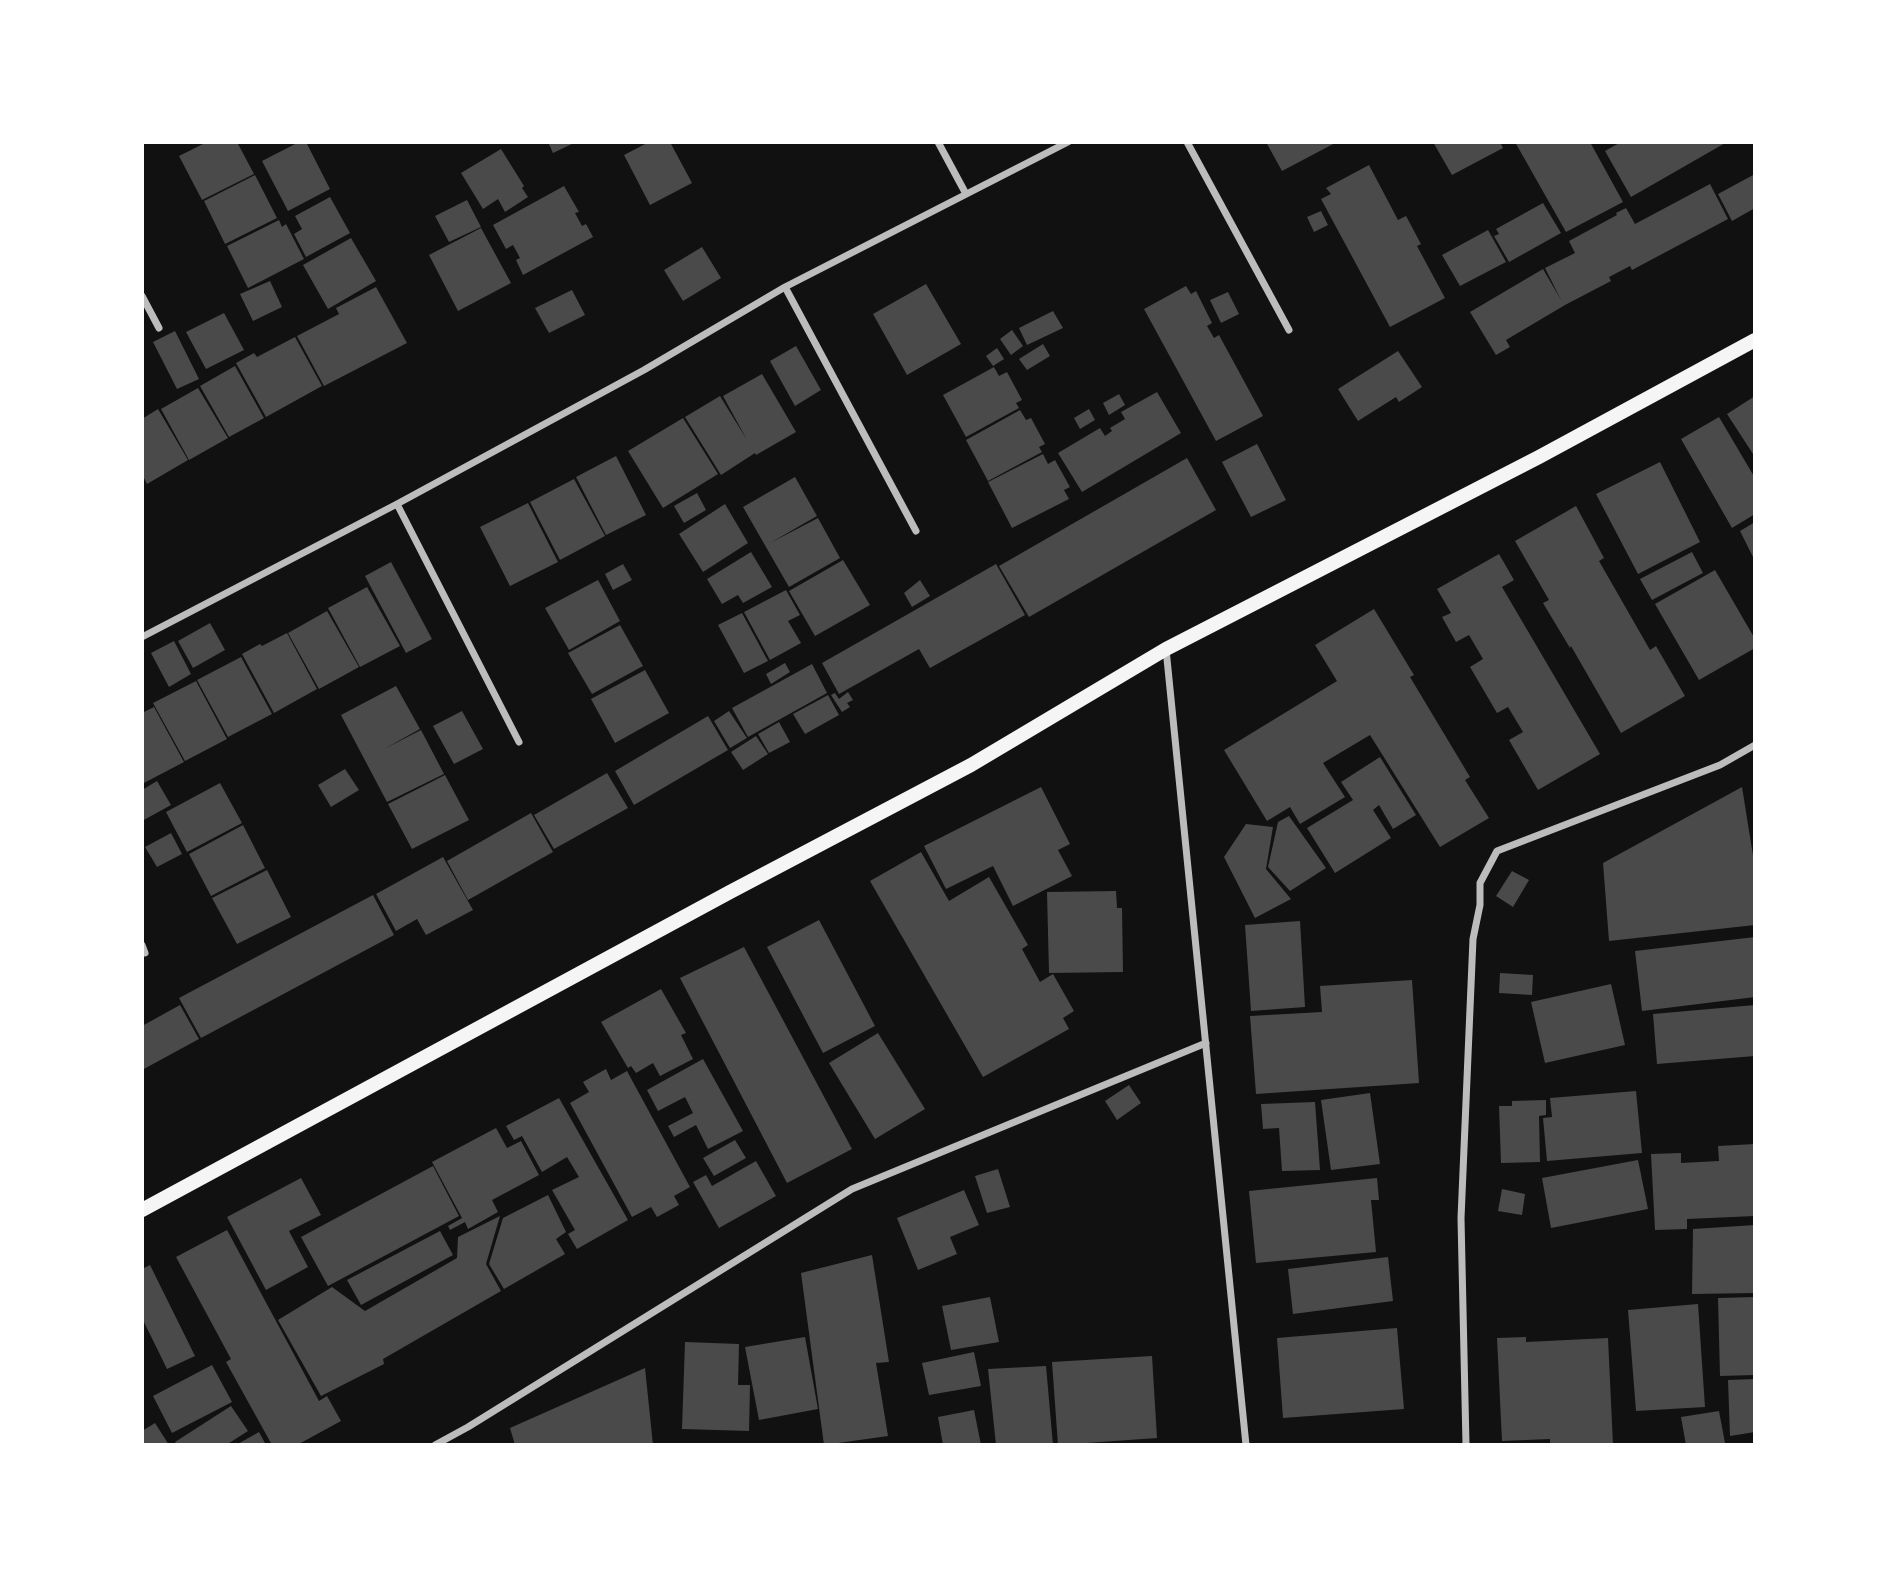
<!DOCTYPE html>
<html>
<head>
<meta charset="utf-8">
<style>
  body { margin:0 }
  #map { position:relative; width:1897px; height:1587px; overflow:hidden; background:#111; font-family:"Libre Baskerville",serif }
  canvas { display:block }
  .frame { position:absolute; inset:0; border:144px solid #fff; pointer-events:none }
</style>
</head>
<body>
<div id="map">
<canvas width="1897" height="1587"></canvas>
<div class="frame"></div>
</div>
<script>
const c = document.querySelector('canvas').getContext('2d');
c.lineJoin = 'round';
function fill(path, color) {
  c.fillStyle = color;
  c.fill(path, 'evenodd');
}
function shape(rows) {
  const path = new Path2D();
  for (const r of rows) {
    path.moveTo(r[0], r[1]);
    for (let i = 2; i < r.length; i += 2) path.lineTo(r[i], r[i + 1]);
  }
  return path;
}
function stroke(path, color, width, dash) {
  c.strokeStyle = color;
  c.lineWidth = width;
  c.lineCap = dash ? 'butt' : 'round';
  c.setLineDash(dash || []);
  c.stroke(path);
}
fill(shape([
  [207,142,237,142,254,174,202,200,179,156],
  [299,142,306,142,330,189,288,211,262,161],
  [548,142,576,142,553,153],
  [649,142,670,142,692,183,650,205,624,155],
  [1266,142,1337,142,1282,171],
  [1433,142,1500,142,1503,148,1452,175],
  [1515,142,1590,142,1623,202,1566,232],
  [1621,142,1727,142,1631,197,1605,151],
  [501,149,524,186,522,188,528,197,505,212,498,199,483,209,461,173],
  [1369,165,1398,220,1406,216,1421,244,1417,246,1445,298,1390,327,1321,199,1331,194,1326,188],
  [1755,174,1755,208,1732,221,1718,194],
  [255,175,277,218,225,244,204,201],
  [1710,184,1728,219,1632,270,1630,266,1609,277,1611,281,1565,305,1506,340,1510,347,1496,355,1470,312,1543,269,1561,300,1545,268,1575,253,1569,241,1617,215,1616,213,1626,208,1635,224],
  [564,186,579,212,575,213,582,226,586,224,593,237,523,275,516,260,520,258,513,245,506,249,493,225],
  [330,197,350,233,306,257,294,234,302,229,295,216],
  [467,200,481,227,449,242,435,216],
  [1543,203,1561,233,1509,262,1494,236,1499,234,1496,229],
  [1321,211,1328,225,1314,232,1307,217],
  [279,220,282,227,286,224,304,259,248,288,227,246],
  [481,228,511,283,458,311,429,255],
  [1488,230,1506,262,1460,286,1442,255],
  [351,238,376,281,328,309,303,265],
  [702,247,721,278,683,301,664,270],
  [270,281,282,307,253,321,240,294],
  [926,284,961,344,907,375,873,314],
  [1186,286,1191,294,1196,291,1212,323,1207,326,1214,338,1219,335,1263,416,1216,441,1144,309],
  [376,287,407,343,324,386,297,336,339,314,336,308],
  [572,290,585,315,549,333,535,308],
  [1228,292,1239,314,1221,323,1210,300],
  [1053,311,1063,328,1027,345,1019,328],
  [224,313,244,350,206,369,186,332],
  [1012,330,1023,346,1011,355,1000,339],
  [175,331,199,379,177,389,153,342],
  [295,337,322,386,266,417,236,363,254,353,257,357],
  [1043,344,1050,356,1027,370,1019,359],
  [796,346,821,390,795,406,770,361],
  [997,348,1004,359,993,366,986,356],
  [1398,351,1422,387,1399,402,1396,397,1358,421,1338,389],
  [235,366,264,418,229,437,200,386],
  [994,367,999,376,1007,372,1022,400,1016,403,1019,408,966,437,943,395],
  [762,374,796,432,756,455,755,453,721,475,685,417,720,396,747,440,723,396],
  [198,388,228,438,189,460,161,409],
  [1157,392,1181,433,1082,492,1058,453,1100,428,1105,436,1112,431,1110,428,1125,419,1121,412],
  [1119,394,1125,405,1109,415,1103,403],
  [1755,396,1755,457,1727,414],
  [158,409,188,460,147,484,142,474,142,419],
  [1089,409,1095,420,1080,429,1074,418],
  [1020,410,1026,420,1031,418,1045,444,1039,447,1042,452,988,481,966,440],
  [1719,417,1755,478,1755,514,1732,528,1681,439],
  [683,418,718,474,663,508,628,451],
  [1257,444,1286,500,1251,517,1222,462],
  [1043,454,1048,464,1055,460,1070,487,1064,490,1069,499,1012,528,988,482],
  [616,456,646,515,606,535,576,477],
  [1187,458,1216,510,1029,617,999,566],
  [1660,462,1700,542,1638,574,1596,494],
  [795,477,817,516,770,543,818,518,840,558,789,587,743,507],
  [574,479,605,536,560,560,530,502],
  [697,493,706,510,684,523,674,506],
  [528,503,558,562,510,586,480,527],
  [725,504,748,543,703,572,679,534],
  [1576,506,1604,558,1599,561,1650,650,1656,646,1685,696,1621,733,1571,646,1570,648,1543,603,1549,600,1515,541],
  [1755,522,1755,561,1740,531],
  [751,552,772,587,743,603,738,595,722,604,707,579],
  [1692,552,1703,573,1652,600,1640,579],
  [1499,554,1514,580,1502,587,1600,754,1538,790,1509,740,1523,732,1508,707,1497,713,1470,667,1483,659,1469,635,1456,642,1442,617,1451,613,1437,589],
  [843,560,870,605,815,636,789,591],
  [391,562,432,639,406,653,365,576],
  [623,564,632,580,613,590,605,574],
  [996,564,1025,615,930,668,919,649,839,694,822,663],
  [1715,570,1755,639,1755,648,1699,680,1655,604],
  [598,580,620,621,569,650,545,608],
  [920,580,930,596,912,607,904,593],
  [367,587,400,646,360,667,328,608],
  [786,590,800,615,788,621,801,643,770,660,744,612],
  [1374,609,1414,675,1410,677,1470,777,1465,780,1489,818,1440,847,1370,735,1323,763,1345,797,1300,824,1290,807,1267,821,1224,750,1337,681,1315,645],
  [327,611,359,667,319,689,288,633],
  [742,613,768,661,744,673,718,625],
  [210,623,225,650,193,668,178,641],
  [620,625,643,666,592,694,568,653],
  [287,633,317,689,274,713,242,654,260,644,262,646],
  [174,641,191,674,169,687,151,653],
  [241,657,272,714,228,737,197,680],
  [785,663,790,672,771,684,766,674],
  [812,664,827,693,748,737,732,708],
  [645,670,669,713,615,743,591,699],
  [196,681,227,739,185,761,153,703],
  [396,686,420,729,384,749,421,730,444,774,387,802,341,715],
  [848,692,853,700,847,703,850,707,842,712,831,695,835,693,839,699],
  [828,695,839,715,805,734,793,714],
  [154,707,184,762,142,784,142,713],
  [462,711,483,749,454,764,433,726],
  [729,711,747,738,730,748,714,721],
  [708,716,728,750,634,805,615,771],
  [779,722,790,742,769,753,758,734],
  [756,736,768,754,743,770,731,752],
  [1380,757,1416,815,1393,829,1379,805,1373,810,1391,838,1335,873,1307,828,1353,800,1341,782],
  [345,769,359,790,331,807,318,785],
  [607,773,628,808,554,849,534,815],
  [445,775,469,820,412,849,388,804],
  [157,781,171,805,142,821,142,790],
  [220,783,242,823,187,852,166,812],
  [1041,787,1070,844,1058,850,1072,876,1013,906,993,866,946,889,924,846],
  [1742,787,1755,868,1755,925,1609,941,1603,863],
  [531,813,553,852,468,900,447,861],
  [1289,816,1326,868,1290,891,1268,867,1278,822],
  [1246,824,1273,827,1266,869,1291,899,1255,918,1224,857],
  [243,825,265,868,211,896,189,854],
  [171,833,182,854,157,867,145,847],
  [921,852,949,901,989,877,1028,945,1022,949,1040,982,1053,974,1074,1011,1063,1018,1069,1029,983,1077,870,881],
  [443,857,473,910,426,935,417,919,396,931,376,894],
  [267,870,291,917,237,944,212,898],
  [1512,871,1529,880,1513,907,1496,896],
  [1116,891,1117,908,1122,908,1123,972,1049,973,1047,892],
  [373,895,394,935,201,1038,179,998],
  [819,920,875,1026,823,1053,767,947],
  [1300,921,1305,1007,1251,1011,1245,925],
  [1755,937,1755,997,1642,1011,1635,951],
  [744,947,852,1149,787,1183,680,978],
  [1500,973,1533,975,1532,995,1499,993],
  [1412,980,1419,1083,1256,1094,1250,1016,1322,1012,1320,986],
  [1611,984,1625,1045,1545,1063,1531,1002],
  [661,989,686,1033,681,1035,693,1059,660,1076,653,1063,636,1073,631,1066,628,1068,601,1022],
  [180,1005,199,1039,142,1070,142,1026],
  [1755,1005,1755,1056,1657,1064,1653,1014],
  [878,1033,925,1109,875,1139,829,1063],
  [703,1059,743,1131,708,1149,696,1125,674,1137,668,1126,693,1113,685,1097,658,1111,647,1090],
  [606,1069,611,1080,627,1071,690,1187,674,1196,679,1205,657,1217,651,1207,632,1217,570,1103,589,1092,583,1082],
  [1129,1085,1141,1103,1117,1120,1105,1101],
  [1636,1091,1642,1153,1547,1161,1543,1118,1552,1117,1550,1098],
  [1370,1093,1380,1164,1331,1170,1321,1100],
  [559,1098,628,1220,577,1249,568,1234,575,1230,552,1190,579,1177,567,1157,542,1172,522,1136,514,1140,506,1126],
  [1546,1100,1546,1115,1539,1116,1540,1162,1501,1163,1499,1106,1512,1106,1512,1101],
  [1315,1102,1320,1170,1282,1171,1279,1128,1263,1129,1261,1104],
  [496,1128,507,1148,521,1141,539,1175,492,1200,498,1212,468,1229,465,1222,450,1230,448,1226,462,1218,432,1162],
  [735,1140,746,1158,714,1176,703,1158],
  [1755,1144,1755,1216,1687,1219,1687,1229,1655,1230,1651,1154,1681,1153,1681,1163,1719,1161,1718,1146],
  [1638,1160,1648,1209,1551,1228,1542,1178],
  [756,1161,776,1196,719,1228,693,1182,706,1175,712,1186],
  [433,1166,459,1216,328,1286,301,1237],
  [998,1169,1010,1207,987,1213,975,1176],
  [301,1178,321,1215,289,1231,308,1267,266,1290,227,1217],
  [1377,1178,1379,1200,1371,1200,1376,1252,1256,1263,1249,1191],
  [1502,1189,1525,1194,1522,1215,1498,1211],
  [964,1190,979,1225,950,1237,957,1254,918,1270,897,1218],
  [548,1195,566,1232,556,1239,565,1254,504,1289,489,1264,503,1218],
  [500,1216,486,1264,501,1291,383,1359,384,1364,321,1396,278,1320,332,1287,365,1311,457,1258,458,1237],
  [1755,1225,1755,1293,1692,1294,1693,1229],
  [227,1230,319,1401,327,1396,341,1421,297,1445,272,1445,226,1362,231,1359,176,1257],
  [440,1231,453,1255,361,1305,347,1280],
  [872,1255,889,1362,876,1363,888,1436,824,1445,801,1273],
  [1388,1257,1393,1301,1293,1314,1288,1269],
  [150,1265,195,1356,167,1369,142,1318,142,1269],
  [990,1297,999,1342,951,1350,942,1306],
  [1755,1297,1755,1375,1720,1376,1718,1298],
  [1698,1304,1705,1407,1636,1411,1628,1310],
  [1397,1328,1404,1409,1283,1418,1277,1338],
  [805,1337,818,1409,759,1420,745,1347],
  [1526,1337,1526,1342,1608,1338,1613,1445,1550,1445,1550,1439,1502,1441,1497,1338],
  [685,1342,739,1344,738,1385,750,1385,749,1431,682,1429],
  [974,1352,981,1386,929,1395,922,1363],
  [1152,1356,1157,1438,1058,1445,1052,1362],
  [212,1365,232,1402,172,1433,153,1396],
  [1046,1366,1053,1445,996,1445,988,1369],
  [645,1368,653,1445,515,1445,510,1428],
  [1755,1379,1755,1432,1730,1436,1728,1380],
  [231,1406,248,1431,226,1445,177,1445,175,1442],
  [974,1410,981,1445,943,1445,938,1417],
  [1719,1411,1725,1443,1686,1445,1681,1417],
  [155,1423,169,1445,142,1445,142,1431],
  [259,1432,266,1445,236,1445]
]), '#4a4a4a');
stroke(shape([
  [938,142,966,194],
  [1187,142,1289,330],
  [785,287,916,531],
  [142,296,159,328],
  [397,504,519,742],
  [142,637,397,504,644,370,785,287,1068,142],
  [1166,649,1246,1445],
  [142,945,145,953],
  [435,1445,468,1427,852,1189,1206,1043],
  [1466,1445,1461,1218,1473,939,1480,905,1480,883,1497,851,1720,765,1755,745]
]), '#bcbcbc', 7);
stroke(shape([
  [142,1210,730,892,971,765,1166,649,1539,457,1755,340]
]), '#f5f5f5', 14);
</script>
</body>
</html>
